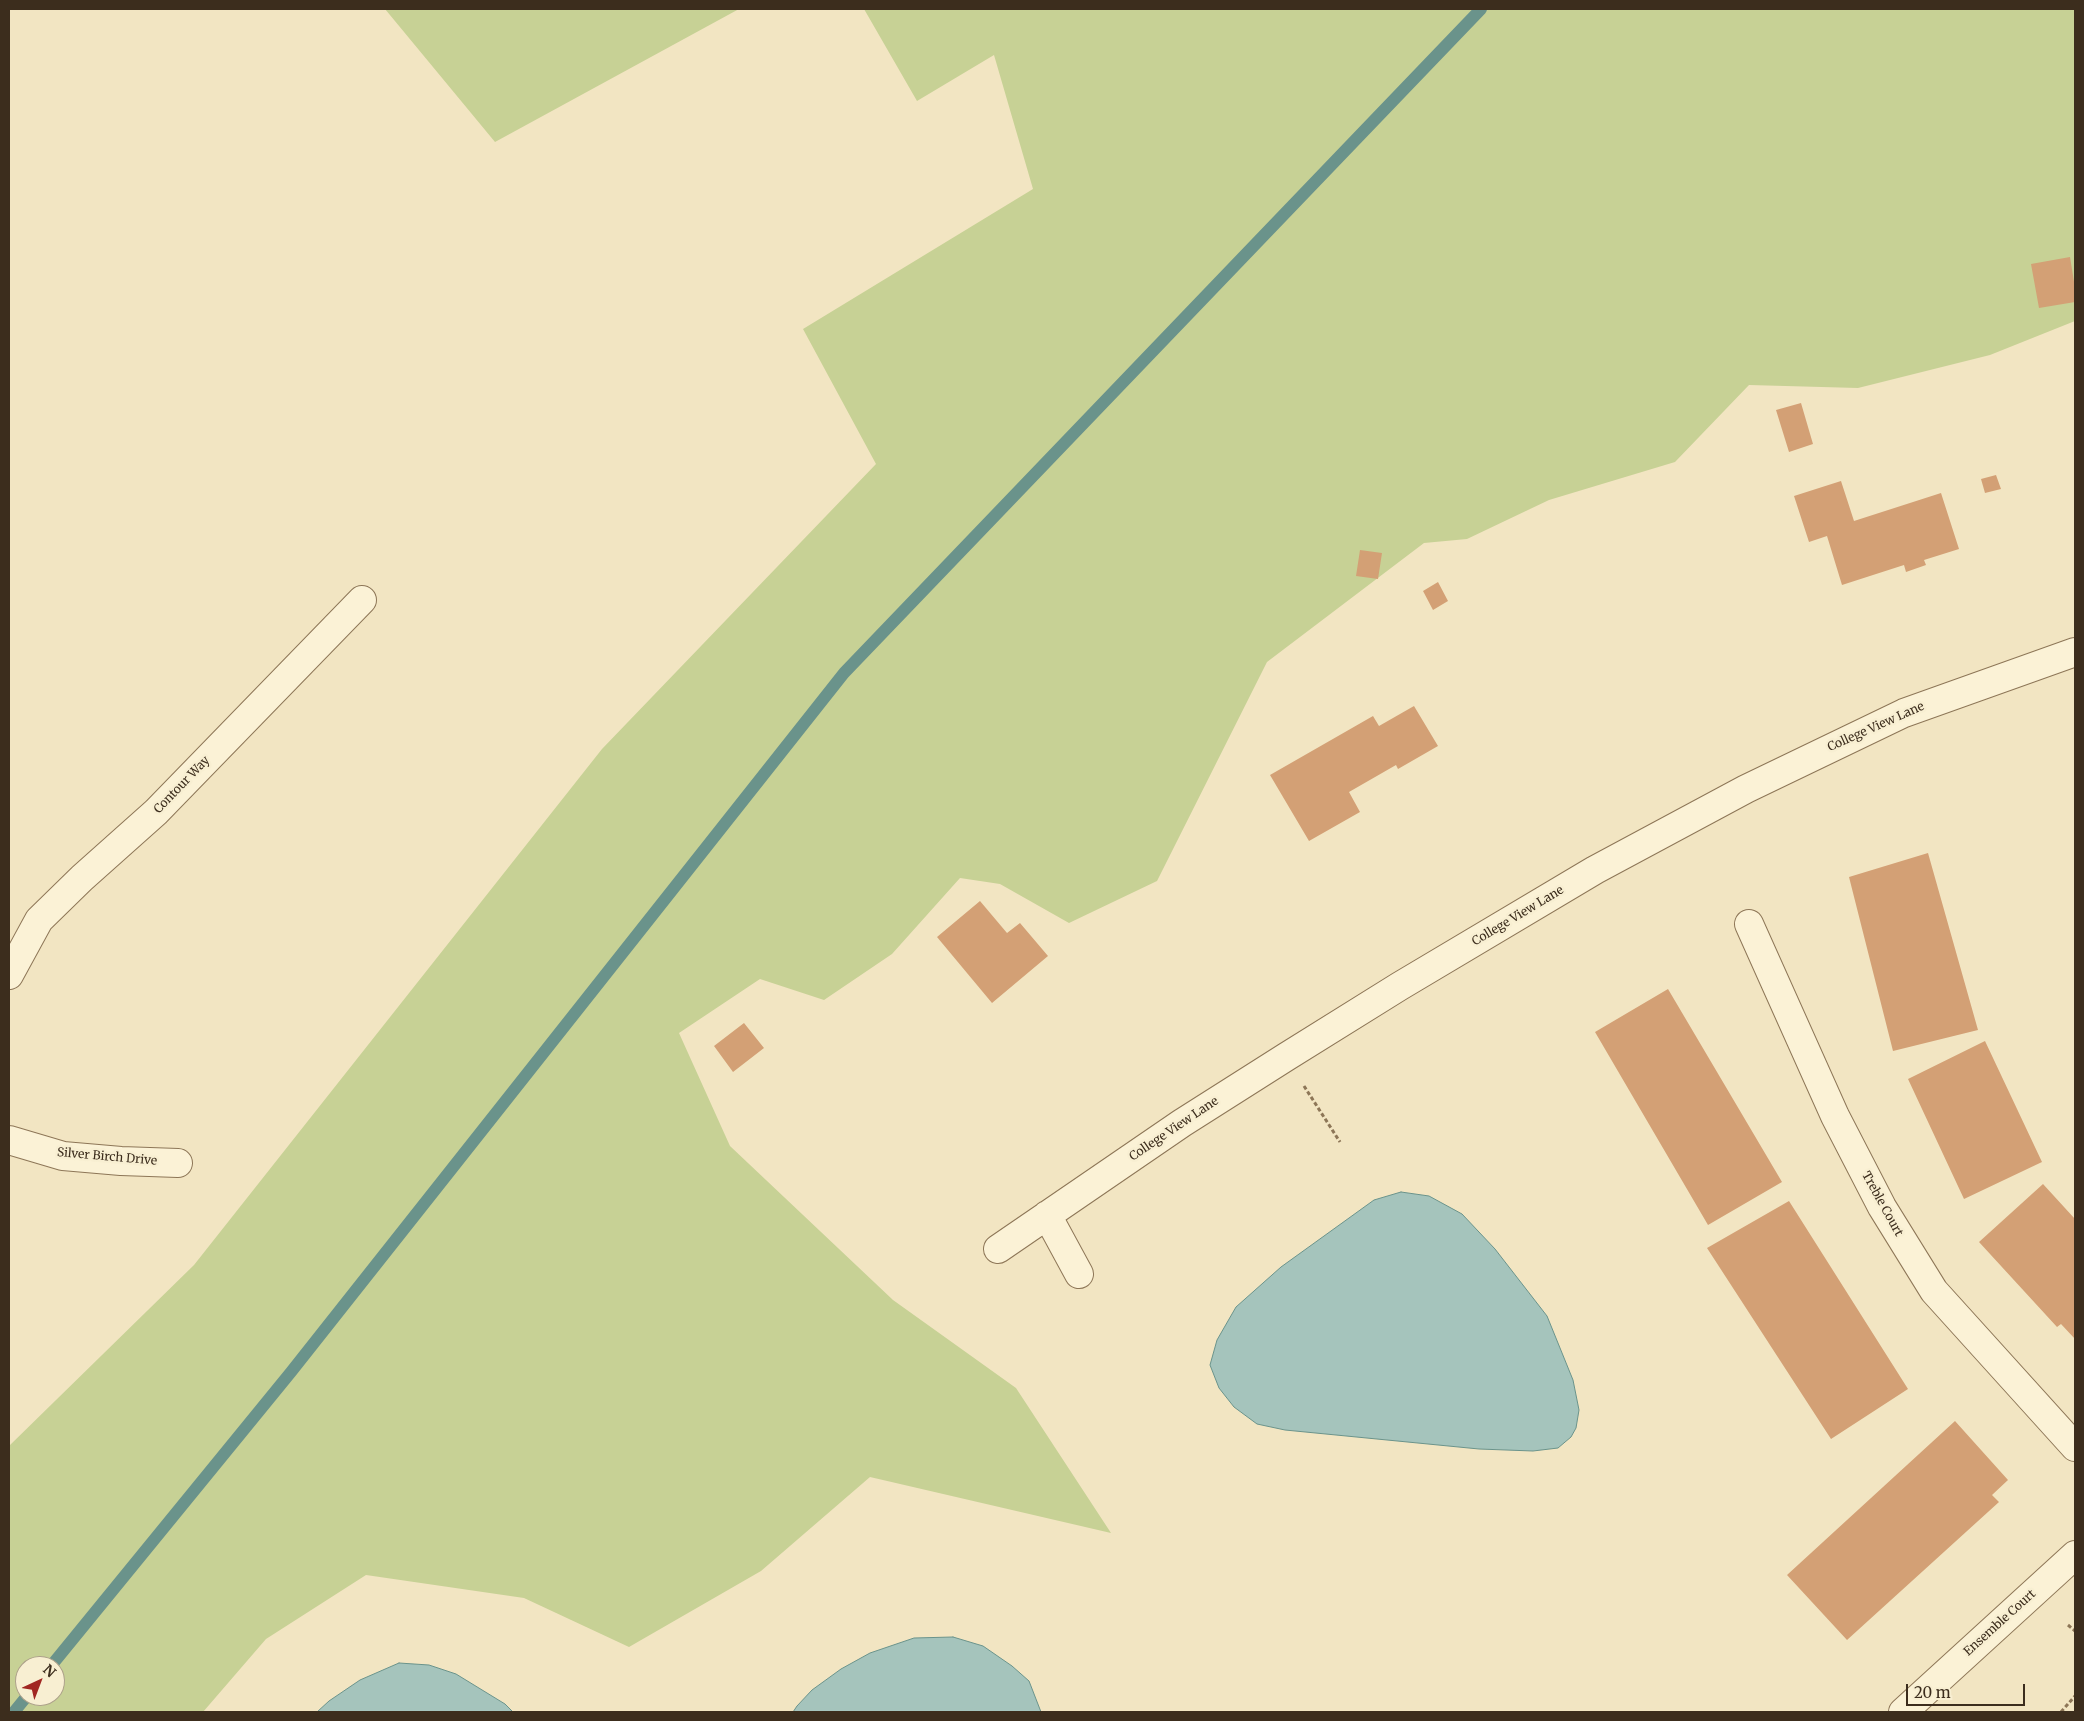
<!DOCTYPE html>
<html>
<head>
<meta charset="utf-8">
<style>
  body { margin:0 }
  #map { position:relative; width:2084px; height:1721px; overflow:hidden; background:#f2e5c2; font-family:Merriweather,serif }
  canvas { display:block }
  .frame { position:absolute; inset:0; border:10px solid #3c2d1d; pointer-events:none }
  .north { position:absolute; left:15px; top:1656px; width:50px; height:50px; box-sizing:border-box; background:#f8efd2; border:1px solid #ada18a; border-radius:50%; rotate:43deg; font-size:14px; font-weight:700; line-height:20px; text-align:center; color:#3c2d1d }
  .north::after { content:''; display:block; margin:auto; width:18px; height:22px; background:#a12722; clip-path:polygon(50% 0,100% 100%,50% 72%,0 100%) }
  .scale { position:absolute; left:1906px; top:1684px; width:119px; height:22px; box-sizing:border-box; border:2px solid #3c2d1d; border-top:0; padding-left:6px; font-size:15px; line-height:18px; white-space:nowrap; color:#3c2d1d; -webkit-text-stroke:4px #f8efd2; paint-order:stroke }
</style>
</head>
<body>
<div id="map">
<canvas width="2084" height="1721"></canvas>
<div class="frame"></div>
<div class="north">N</div>
<div class="scale">20 m</div>
</div>
<script>
const c = document.querySelector('canvas').getContext('2d');
c.lineJoin = 'round';
function fill(path, color) {
  c.fillStyle = color;
  c.fill(path, 'evenodd');
}
function shape(rows) {
  const path = new Path2D();
  for (const r of rows) {
    path.moveTo(r[0], r[1]);
    for (let i = 2; i < r.length; i += 2) path.lineTo(r[i], r[i + 1]);
  }
  return path;
}
function stroke(path, color, width, dash) {
  c.strokeStyle = color;
  c.lineWidth = width;
  c.lineCap = dash ? 'butt' : 'round';
  c.setLineDash(dash || []);
  c.stroke(path);
}
function write(font, color, halo, rows, align = 'center') {
  c.font = font + ' Merriweather,serif';
  c.lineWidth = 5;
  c.setLineDash([]);
  c.textBaseline = 'middle';
  c.strokeStyle = halo;
  c.fillStyle = color;
  for (const [text, x, y, turn = 0] of rows) {
    c.save();
    c.translate(x, y);
    c.rotate((+turn || 0) * Math.PI / 180);
    c.textAlign = isNaN(turn) ? turn : align;
    if (halo) c.strokeText(text, 0, 0);
    c.fillText(text, 0, 0);
    c.restore();
  }
}
fill(shape([
  [385,9,739,9,495,142],
  [864,9,2075,9,2075,321,1990,355,1858,388,1749,385,1675,462,1549,500,1467,539,1424,543,1267,662,1157,881,1069,923,1000,884,960,878,892,954,824,1000,760,979,679,1033,730,1146,893,1300,1016,1388,1111,1533,870,1477,761,1571,629,1647,524,1598,366,1575,266,1639,203,1712,9,1712,9,1446,194,1265,602,749,876,464,803,329,1033,189,994,55,917,101],
  [25,1666,55,1666,55,1696,25,1696]
]), '#c7d195');
const water = shape([
  [1401,1192,1429,1196,1462,1214,1495,1249,1547,1316,1573,1380,1579,1410,1576,1428,1571,1437,1558,1448,1533,1451,1479,1449,1285,1430,1257,1424,1234,1407,1219,1388,1210,1365,1217,1340,1236,1307,1281,1267,1374,1200,1401,1192],
  [953,1637,983,1646,1012,1666,1029,1681,1041,1712,793,1712,797,1706,812,1690,841,1669,870,1653,914,1638,953,1637],
  [399,1663,429,1665,456,1674,505,1704,513,1712,317,1712,329,1701,360,1680,399,1663]
]);
fill(water, '#a5c4bc');
stroke(water, '#6a938b', 1);
stroke(shape([
  [51,1666,291,1372,844,673,1481,9],
  [14,1712,27,1696]
]), '#6a938b', 12);
fill(shape([
  [2070,257,2075,288,2075,302,2039,308,2031,264],
  [1801,403,1813,444,1789,452,1776,410],
  [1996,475,2001,489,1985,493,1981,479],
  [1841,481,1854,521,1941,493,1959,549,1924,560,1926,565,1906,572,1904,565,1842,585,1827,536,1809,542,1794,496],
  [1360,550,1382,553,1378,579,1356,576],
  [1438,582,1448,601,1433,610,1423,591],
  [1414,706,1438,746,1398,769,1396,765,1349,792,1360,812,1309,841,1270,775,1373,716,1379,726],
  [1928,853,1978,1030,1893,1051,1849,877],
  [980,901,1007,933,1020,923,1048,956,992,1003,937,937],
  [1668,989,1782,1182,1708,1225,1595,1032],
  [744,1023,764,1048,733,1072,714,1046],
  [1985,1041,2042,1162,1964,1199,1908,1079],
  [2043,1184,2075,1219,2075,1339,2061,1324,2057,1327,1979,1242],
  [1789,1201,1908,1389,1831,1439,1707,1248],
  [1955,1421,2008,1480,1992,1495,1999,1502,1847,1640,1787,1575]
]), '#d3a075');
const minor = shape([
  [1749,924,1835,1116,1882,1207,1934,1291,2075,1447],
  [9,975,39,920,82,878,156,812,362,600],
  [9,1140,63,1156,121,1161,178,1163],
  [1047,1215,1079,1274],
  [998,1249,1182,1123,1286,1057,1400,986,1595,870,1746,789,1904,713,2075,652],
  [1903,1712,2075,1555]
]);
stroke(minor, '#8d7657', 30);
stroke(shape([
  [1304,1086,1340,1142],
  [2068,1625,2075,1631],
  [2061,1712,2075,1696]
]), '#8d7657', 3, [4, 2.5]);
stroke(minor, '#fbf2d6', 28);
write('12px', '#3c2d1d', '#f8efd2', [
  ["College View Lane",1876,727,-24],
  ["Contour Way",182,785,-46],
  ["College View Lane",1518,916,-31],
  ["College View Lane",1174,1129,-34],
  ["Silver Birch Drive",107,1157,5],
  ["Treble Court",1882,1204,61],
  ["Ensemble Court",2000,1623,-42]
]);
</script>
</body>
</html>
